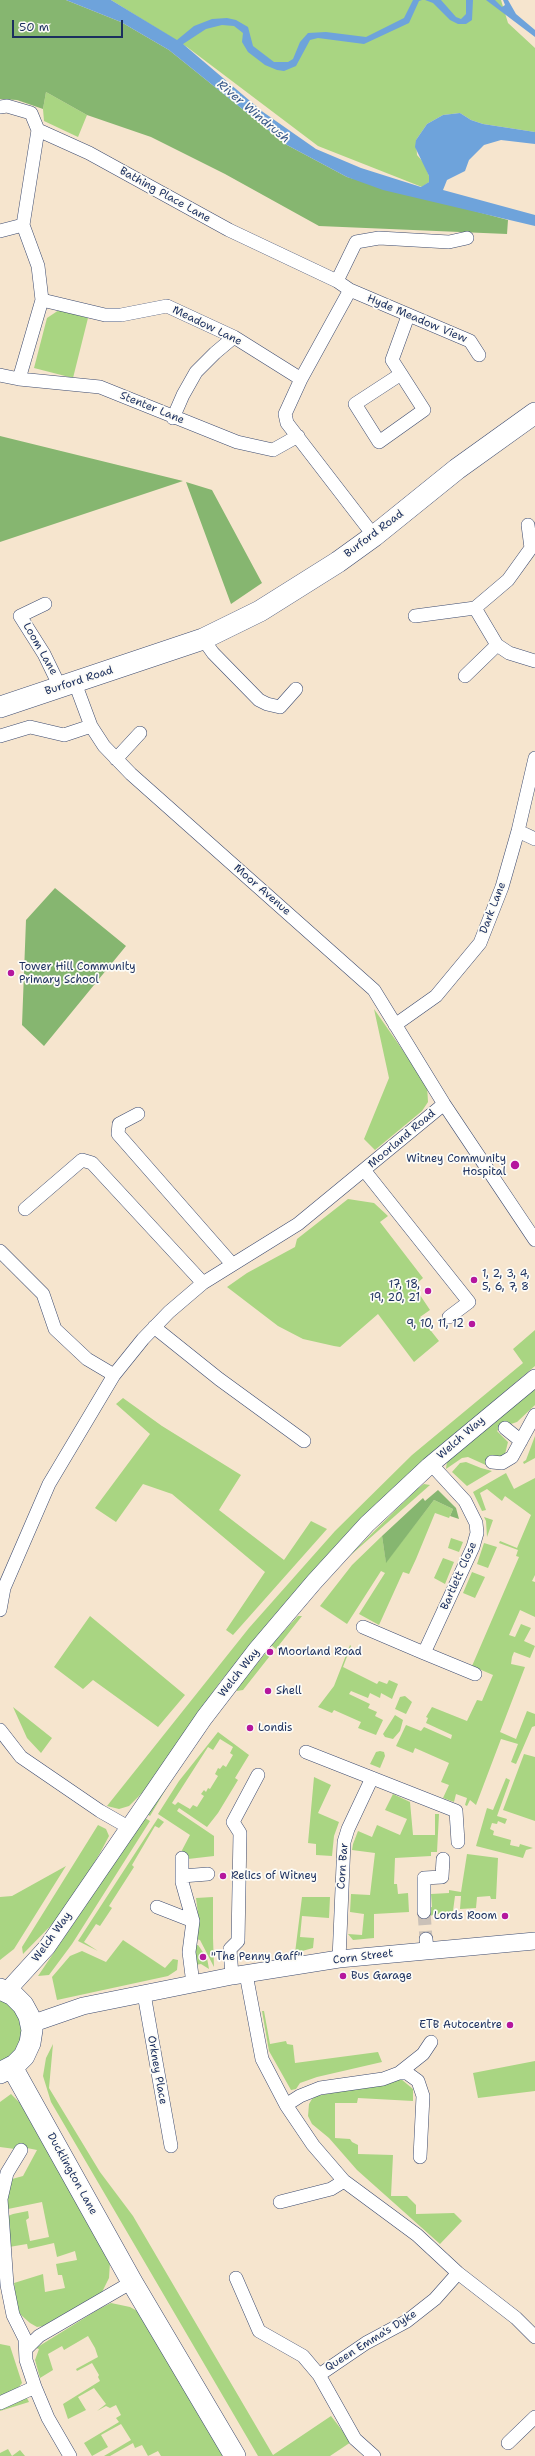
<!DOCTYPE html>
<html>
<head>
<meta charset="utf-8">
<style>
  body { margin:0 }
  #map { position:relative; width:535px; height:2456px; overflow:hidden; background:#f6e5ce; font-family:"Shantell Sans",sans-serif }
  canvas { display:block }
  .scale { position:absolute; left:12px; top:20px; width:111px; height:18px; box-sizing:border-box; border:2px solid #1b2f5e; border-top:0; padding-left:5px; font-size:12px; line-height:14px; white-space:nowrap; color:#1b2f5e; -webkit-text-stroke:3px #fdfcf7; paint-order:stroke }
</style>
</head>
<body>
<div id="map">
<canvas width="535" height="2456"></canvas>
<div class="scale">50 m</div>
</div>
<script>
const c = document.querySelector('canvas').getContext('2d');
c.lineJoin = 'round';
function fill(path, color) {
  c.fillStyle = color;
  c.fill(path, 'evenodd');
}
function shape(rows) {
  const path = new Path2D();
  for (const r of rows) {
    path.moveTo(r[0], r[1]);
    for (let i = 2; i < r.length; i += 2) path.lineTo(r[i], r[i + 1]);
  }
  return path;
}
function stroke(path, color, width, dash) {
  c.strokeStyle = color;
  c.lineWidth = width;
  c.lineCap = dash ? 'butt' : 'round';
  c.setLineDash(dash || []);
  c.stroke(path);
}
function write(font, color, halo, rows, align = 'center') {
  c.font = font + ' "Shantell Sans",sans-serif';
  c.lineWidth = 3.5;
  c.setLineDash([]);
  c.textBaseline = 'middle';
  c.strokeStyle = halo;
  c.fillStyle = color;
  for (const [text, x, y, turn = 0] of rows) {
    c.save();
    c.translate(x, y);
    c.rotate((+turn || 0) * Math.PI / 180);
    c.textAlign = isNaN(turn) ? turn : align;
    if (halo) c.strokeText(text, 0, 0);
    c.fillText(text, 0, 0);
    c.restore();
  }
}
fill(shape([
  [111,0,501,0,508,23,535,48,535,132,483,124,471,120,460,113,443,115,427,124,416,140,417,155,424,163,429,176,429,182,422,187,318,146,187,47],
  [46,92,87,115,78,137,44,121,43,109],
  [59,310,88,318,73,378,34,368,47,318],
  [374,1009,427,1085,428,1102,422,1111,375,1150,364,1139,389,1078],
  [348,1199,374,1203,388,1216,380,1222,423,1278,414,1286,430,1310,420,1317,439,1341,414,1362,378,1314,340,1347,334,1346,303,1339,278,1326,227,1287,247,1273,295,1247,297,1239],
  [535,1330,535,1366,422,1462,310,1575,220,1682,143,1792,129,1806,119,1809,107,1806,249,1628,335,1531,412,1455,523,1363,513,1349],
  [535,1388,535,1405,517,1422,511,1424,506,1422,497,1431,508,1442,505,1454,488,1466,468,1457,462,1458,446,1469,447,1461],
  [123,1398,162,1426,241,1475,219,1510,284,1560,311,1521,327,1529,233,1635,226,1630,265,1572,172,1494,143,1484,116,1522,95,1508,150,1434,116,1404],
  [535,1436,535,1458,524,1464,523,1462,526,1460],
  [466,1462,481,1468,492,1471,467,1486,452,1472,460,1463],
  [506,1473,514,1489,535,1478,535,1575,532,1581,535,1582,535,1617,520,1610,509,1635,515,1637,521,1624,531,1628,524,1641,535,1646,530,1658,514,1652,512,1657,511,1664,525,1667,500,1732,516,1739,527,1711,535,1714,535,1726,532,1727,516,1764,511,1762,518,1744,501,1739,476,1805,470,1800,467,1806,465,1805,467,1798,456,1794,454,1802,443,1798,449,1785,441,1782,449,1763,415,1748,413,1753,396,1746,406,1725,421,1731,424,1727,451,1739,452,1735,426,1723,428,1718,426,1717,432,1707,467,1721,477,1700,482,1701,493,1675,472,1666,519,1557,516,1556,518,1550,499,1543,500,1541,517,1548,531,1515,505,1496,502,1501,487,1489,480,1493,486,1510,482,1511,473,1492],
  [424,1484,430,1485,344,1561,417,1489],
  [434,1500,453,1509,449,1518,435,1513,416,1559,409,1574,403,1572,379,1625,359,1614,385,1573,381,1571,347,1624,320,1606,352,1565,382,1536,386,1562],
  [484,1517,493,1520,487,1537,486,1521],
  [451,1538,463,1542,459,1552,448,1548],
  [484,1543,497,1547,488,1568,477,1564],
  [443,1558,454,1562,445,1584,434,1578],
  [472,1572,485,1577,475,1598,463,1593],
  [90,1616,185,1695,158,1727,93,1680,83,1689,54,1667],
  [298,1616,302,1616,276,1649,271,1645],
  [350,1645,351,1646,343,1667,377,1684,379,1681,387,1684,389,1680,398,1684,392,1699,381,1693,380,1698,370,1693,368,1698,351,1691,349,1694,370,1704,368,1708,377,1712,375,1716,383,1720,376,1735,358,1728,361,1722,334,1710,332,1713,318,1707,334,1686],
  [269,1649,273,1652,243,1690,237,1691,237,1688],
  [405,1696,412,1702,406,1714,395,1709,400,1697],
  [13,1707,52,1738,41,1753,27,1738],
  [395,1715,403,1720,400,1731,393,1739,385,1737,383,1734],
  [218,1732,249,1755,235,1778,238,1780,218,1813,207,1827,179,1808,177,1811,214,1836,214,1856,188,1859,188,1855,180,1854,190,1835,158,1814,179,1781],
  [220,1739,233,1747,230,1753,233,1755,226,1767,223,1765,220,1769,218,1768,215,1774,218,1776,210,1789,208,1788,206,1792,204,1790,201,1794,204,1796,197,1807,193,1805,190,1809,178,1802,175,1805,172,1803,208,1747,213,1750],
  [380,1751,384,1752,385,1756,380,1768,370,1764,376,1752],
  [524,1754,535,1757,535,1821,503,1810],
  [176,1772,150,1816,147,1814],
  [314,1777,331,1785,318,1813,339,1822,334,1836,332,1856,316,1855,316,1844,308,1843],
  [506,1778,510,1780,497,1816,507,1819,505,1824,498,1821,497,1824,492,1823,490,1829,494,1831,493,1835,511,1840,510,1845,519,1847,520,1844,533,1848,526,1850,523,1858,476,1846,487,1808,493,1810],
  [393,1794,410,1802,413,1835,435,1835,435,1814,439,1814,437,1852,431,1852,431,1856,395,1858,394,1884,397,1884,398,1894,408,1893,409,1912,374,1914,374,1938,353,1940,348,1934,362,1935,364,1914,350,1912,351,1894,370,1895,375,1853,352,1850,353,1844,358,1831,372,1837,377,1825,400,1835,407,1819,385,1810],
  [145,1818,150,1821,72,1944,49,1975,38,1976],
  [158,1818,164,1822,159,1828,155,1826,132,1865,134,1867,109,1906,112,1908,100,1926,96,1924,84,1942,98,1951,78,1941],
  [98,1825,106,1829,109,1836,100,1853,66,1910,23,1954,22,1947],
  [467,1854,498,1858,496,1899,491,1899,490,1896,477,1897,476,1908,460,1909,461,1896,455,1896,453,1911,429,1916,427,1908,432,1907,431,1894,449,1893,449,1890,461,1892],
  [66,1866,14,1949,0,1960,0,1897,12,1896],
  [213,1897,213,1938,214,1967,200,1940,196,1939,198,1914,196,1898],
  [302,1897,330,1897,329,1918,302,1916,300,1937,314,1938,313,1948,295,1953],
  [123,1940,165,1968,173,1959,178,1960,177,1970,168,1976,57,2000,52,1977,70,1956,82,1951,106,1962],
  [195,1945,198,1945,207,1958,209,1969,201,1964,195,1965],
  [0,1996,18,2006,25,2039,12,2057,0,2061],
  [262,2011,264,2011,270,2044,286,2041,287,2044,293,2045,295,2063,378,2052,382,2062,317,2077,300,2083,296,2089,291,2090,269,2051],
  [53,2044,49,2088,100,2172,133,2216,273,2455,331,2416,351,2442,330,2456,258,2456,51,2102,43,2076,46,2058],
  [535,2061,535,2091,478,2098,473,2073],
  [401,2079,413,2089,413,2101,358,2098,357,2103,335,2103,335,2138,350,2139,352,2142,358,2145,358,2154,393,2155,391,2196,407,2196,416,2205,416,2214,454,2213,462,2221,440,2244,357,2170,329,2138,312,2124,308,2116,309,2104,312,2099,317,2096],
  [11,2094,20,2103,110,2262,109,2278,102,2292,43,2326,37,2327,30,2323,21,2315,17,2308,14,2283,43,2274,45,2292,65,2288,62,2275,58,2275,56,2264,77,2260,75,2251,57,2257,54,2243,28,2249,27,2244,9,2247,8,2216,13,2214,28,2211,29,2218,26,2220,30,2241,49,2237,42,2202,8,2209,8,2189,12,2179,23,2176,37,2150,17,2146,15,2149,0,2147,0,2102],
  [111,2303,130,2307,139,2312,224,2456,161,2456,158,2451,148,2456,142,2445,135,2448,133,2443,110,2456,104,2456,131,2440,121,2424,101,2435,108,2447,92,2456,84,2443,119,2422,116,2418,121,2415,116,2405,110,2408,106,2406,97,2411,106,2404,94,2388,78,2397,86,2410,68,2419,63,2404,100,2381,98,2377,99,2375,92,2363,77,2371,76,2369,98,2357,95,2348,88,2336,64,2350,62,2346,48,2354,53,2370,40,2378,35,2360,39,2349,36,2348,99,2309],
  [0,2344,10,2346,22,2383,18,2388,0,2396],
  [26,2396,29,2402,0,2411,0,2407],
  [8,2449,12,2456,20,2450,25,2456,0,2456,0,2453]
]), '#a9d582');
fill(shape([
  [0,0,66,0,121,22,169,50,287,145,347,177,508,220,507,234,319,226,225,174,151,137,87,115,46,92,43,109,17,100,0,99],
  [0,436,183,481,0,542],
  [186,482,212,490,262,583,231,604],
  [55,888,126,946,44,1046,22,1025,26,920],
  [438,1490,456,1508,459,1519,450,1516,453,1509,434,1500,386,1563,382,1536,423,1498,425,1501]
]), '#86b670');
fill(shape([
  [66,0,111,0,177,40,194,26,212,19,227,18,236,20,248,27,253,46,274,62,288,62,293,59,300,42,308,33,326,32,366,37,404,18,413,0,422,0,419,1,409,23,364,44,318,38,310,40,296,66,284,71,277,70,265,65,248,52,242,42,243,33,234,26,222,25,206,29,183,44,263,112,316,149,361,168,421,187,429,182,429,176,415,147,416,140,427,124,443,115,460,113,471,120,483,124,535,132,535,144,501,140,484,145,469,160,465,171,447,180,443,190,535,215,535,226,383,190,347,177,287,145,169,50,121,22],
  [425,0,441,0,456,17,461,19,466,14,466,0,473,0,472,20,466,24,458,24,450,20,433,3],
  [486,0,495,0,502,7,505,5,503,0,508,0,516,14,535,30,535,37]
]), '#6ea3db');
stroke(shape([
  [424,1912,426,1939]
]), '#cac1b8', 13, [13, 6]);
const minor = shape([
  [0,107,7,106,31,113,38,130,89,153,229,230,337,281,350,290,301,379],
  [38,130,23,225,38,266,42,300,105,315,121,315,167,306,234,337,301,379,285,414,287,423,374,536],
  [0,231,23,225],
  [337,281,356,242,379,238,449,242,467,238],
  [350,290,470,341,479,355],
  [401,374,355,404,379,442,424,410,401,374,392,360,408,316],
  [0,375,19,379,100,387,237,442,273,450,298,436],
  [19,379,42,300],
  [173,418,183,395,196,372,215,353,234,337],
  [45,604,20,616,44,654,60,687],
  [475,608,497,645,509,653,535,661],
  [415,616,475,608,508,580,531,548,528,525],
  [203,639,213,653,259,700,267,704,280,707,296,689],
  [465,676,497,645],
  [75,683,91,726,104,746,131,774,374,990,444,1104,535,1240],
  [0,736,30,727,64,735,91,726],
  [116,759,140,733],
  [518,831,535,839],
  [395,1025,436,996,480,943,502,887,518,831,535,758],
  [138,1114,119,1124,118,1134,232,1264],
  [364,1170,469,1302,449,1317],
  [25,1209,82,1160,92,1163,203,1283],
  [0,1251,43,1294,55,1329,87,1359,114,1375],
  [154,1327,219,1379,304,1441],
  [505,1428,521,1441],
  [492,1462,502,1463,512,1457,535,1415],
  [431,1464,465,1501,476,1523,477,1533,473,1547,424,1653,475,1674],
  [0,1610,4,1588,49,1484,114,1375,143,1339,169,1312,203,1283,298,1224,444,1104],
  [363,1627,424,1653],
  [0,1730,21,1757,100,1811,128,1827],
  [306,1752,456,1811,458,1842],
  [182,1858,182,1882,193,1921,189,1952,193,1984],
  [182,1876,208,1874],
  [157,1907,193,1921],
  [424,1912,424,1878,442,1877,443,1859],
  [426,1939,427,1950],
  [339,1959,344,1842,348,1829,372,1778],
  [246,1974,262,2059,286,2105,313,2145,344,2181,417,2235,458,2273,516,2318,535,2337],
  [232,1976,230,1949,238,1941,240,1833,233,1822,258,1775],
  [144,1994,171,2146],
  [399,2073,423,2054,431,2042],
  [286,2105,300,2096,320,2088,383,2079,399,2073,407,2073,418,2081,423,2096,420,2157],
  [21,2150,7,2173,1,2199,7,2285,13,2315,25,2339,26,2360,35,2387,48,2418,70,2456],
  [280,2202,331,2189,344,2181],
  [236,2278,259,2331,303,2356,319,2375,355,2439,374,2456],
  [27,2348,39,2336,132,2282],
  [319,2375,366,2343,407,2321,435,2299,458,2273],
  [0,2403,35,2387],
  [508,2443,535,2417]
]);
const tertiary = shape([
  [6,1992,47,1947,204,1718,257,1649,314,1582,367,1524,429,1466,535,1378],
  [31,2024,83,2006,232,1976,339,1959,535,1941]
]);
const primary = shape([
  [0,707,203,639,260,611,338,562,374,536,457,469,535,413],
  [0,1989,13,1995,23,2005,29,2016,32,2030,30,2043,24,2056,15,2065,0,2073],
  [12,2067,132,2282,235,2456]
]);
stroke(minor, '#3c4a6f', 14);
stroke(tertiary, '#3c4a6f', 18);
stroke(primary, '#3c4a6f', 22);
stroke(minor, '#fff', 13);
stroke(tertiary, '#fff', 17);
stroke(primary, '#fff', 21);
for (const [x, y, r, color] of [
  [11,973,4,"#b5179e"],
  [515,1165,5,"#b5179e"],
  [474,1280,4,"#b5179e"],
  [428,1291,4,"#b5179e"],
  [472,1324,4,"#b5179e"],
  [270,1652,4,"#b5179e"],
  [268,1691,4,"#b5179e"],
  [250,1728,4,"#b5179e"],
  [223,1876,4,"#b5179e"],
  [505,1916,4,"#b5179e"],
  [203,1957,4,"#b5179e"],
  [343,1976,4,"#b5179e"],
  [510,2025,4,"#b5179e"]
]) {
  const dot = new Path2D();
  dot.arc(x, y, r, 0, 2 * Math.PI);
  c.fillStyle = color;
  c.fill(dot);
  stroke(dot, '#fdfcf7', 1.5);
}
write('11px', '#1b2f5e', '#fdfcf7', [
  ["Bathing Place Lane",165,195,29],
  ["Hyde Meadow View",417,319,23],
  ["Meadow Lane",207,326,26],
  ["Stenter Lane",152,408,22],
  ["Burford Road",374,534,-37],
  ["Loom Lane",40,649,60],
  ["Burford Road",79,681,-18],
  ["Moor Avenue",262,890,41],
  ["Dark Lane",493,908,-69],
  ["Moorland Road",402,1139,-40],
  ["Welch Way",461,1438,-41],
  ["Bartlett Close",459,1576,-66],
  ["Welch Way",239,1673,-52],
  ["Corn Bar",343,1866,-86],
  ["Welch Way",52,1937,-54],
  ["Corn Street",363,1957,-7],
  ["Orkney Place",157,2070,80],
  ["Ducklington Lane",72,2174,61],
  ["Queen Emma's Dyke",371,2341,-32]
]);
write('11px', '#1b2f5e', '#fdfcf7', [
  ["Tower Hill Community",19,967],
  ["Primary School",19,980],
  ["Witney Community",506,1159,"right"],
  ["Hospital",506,1172,"right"],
  ["1, 2, 3, 4,",482,1274],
  ["5, 6, 7, 8",482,1287],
  ["17, 18,",420,1285,"right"],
  ["19, 20, 21",420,1298,"right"],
  ["9, 10, 11, 12",464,1324,"right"],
  ["Moorland Road",278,1652],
  ["Shell",276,1691],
  ["Londis",258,1728],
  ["Relics of Witney",231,1876],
  ["Lords Room",497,1916,"right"],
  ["\"The Penny Gaff\"",211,1957],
  ["Bus Garage",351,1976],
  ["ETB Autocentre",502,2025,"right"]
], 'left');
write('italic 12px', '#38588a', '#fdfcf7', [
  ["River Windrush",253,112,40]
]);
</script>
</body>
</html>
